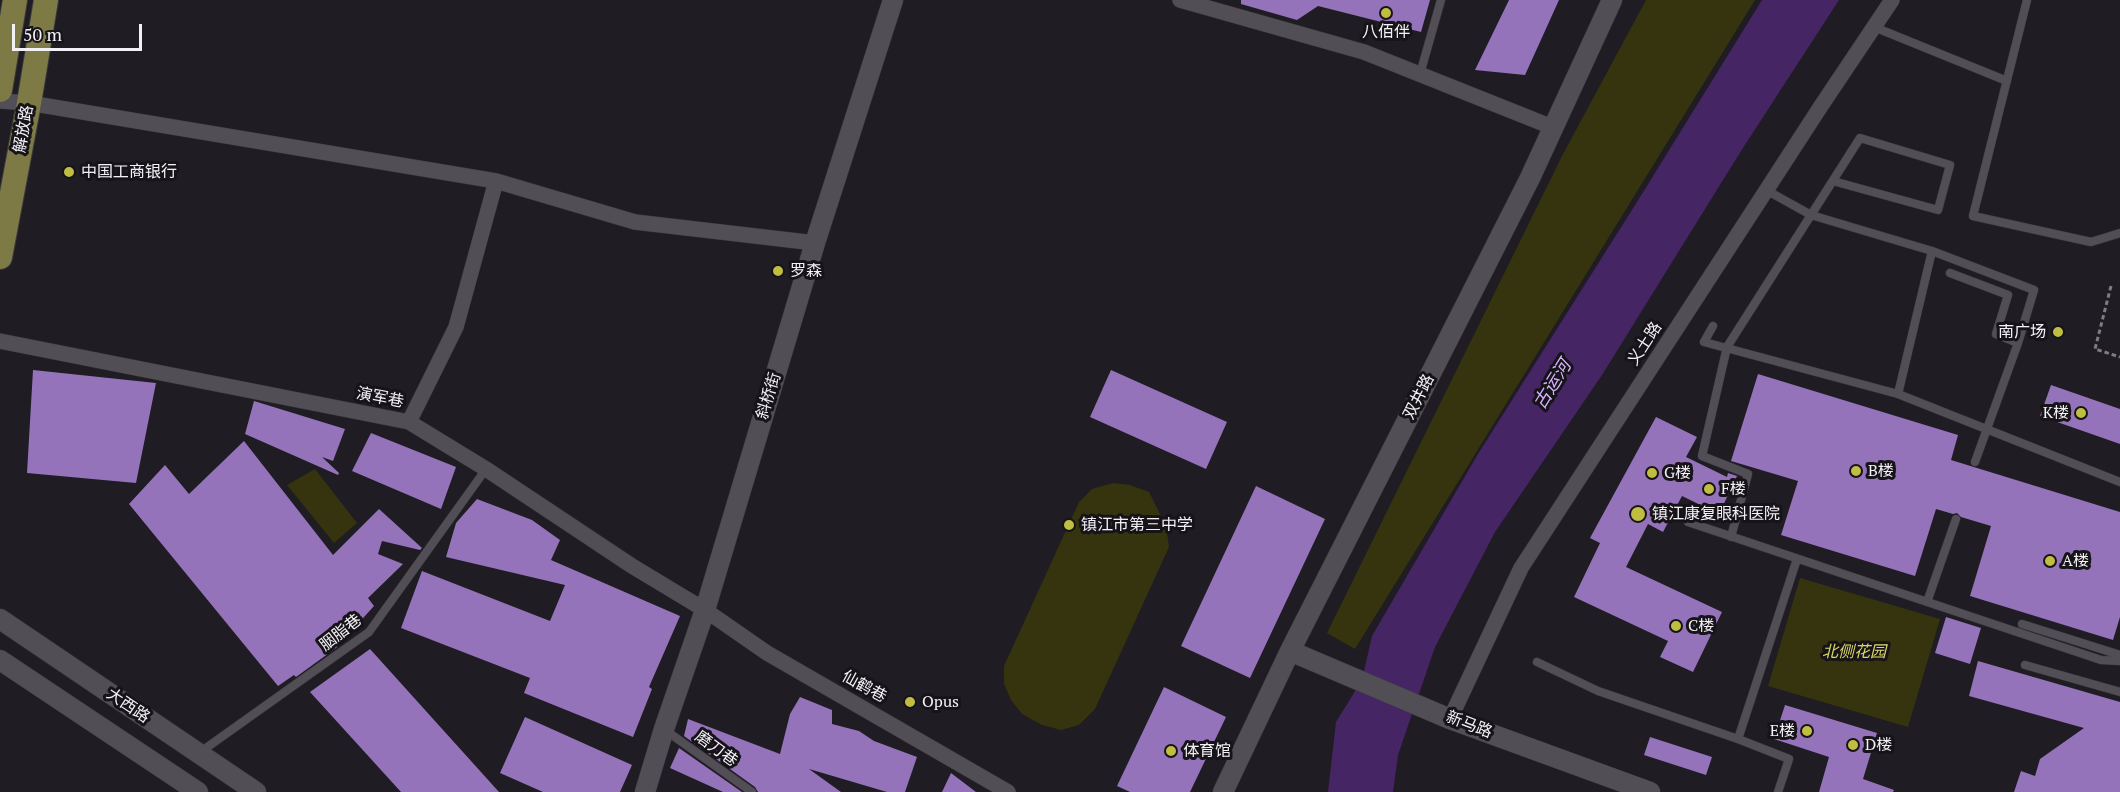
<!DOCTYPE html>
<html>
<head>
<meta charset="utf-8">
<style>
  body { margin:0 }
  #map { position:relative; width:2120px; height:792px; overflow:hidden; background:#1f1c23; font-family:"PT Serif",serif }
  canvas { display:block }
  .scale { position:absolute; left:12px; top:24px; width:130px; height:27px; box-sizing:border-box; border:3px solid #f3f1f6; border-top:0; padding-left:8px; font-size:18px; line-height:21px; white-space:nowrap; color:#f3f1f6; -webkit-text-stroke:4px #161319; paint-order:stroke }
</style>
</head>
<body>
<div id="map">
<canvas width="2120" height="792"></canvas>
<div class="scale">50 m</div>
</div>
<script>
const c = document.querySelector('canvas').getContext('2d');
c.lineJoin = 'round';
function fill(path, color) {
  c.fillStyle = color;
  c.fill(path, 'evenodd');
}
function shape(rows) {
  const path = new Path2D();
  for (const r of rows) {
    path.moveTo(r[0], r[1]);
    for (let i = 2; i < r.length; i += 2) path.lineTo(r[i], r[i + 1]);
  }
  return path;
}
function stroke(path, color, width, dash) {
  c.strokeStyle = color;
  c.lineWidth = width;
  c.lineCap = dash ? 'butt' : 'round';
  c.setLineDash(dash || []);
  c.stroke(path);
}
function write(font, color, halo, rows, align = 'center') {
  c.font = font + ' "PT Serif","Noto Sans SC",serif';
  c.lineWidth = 6;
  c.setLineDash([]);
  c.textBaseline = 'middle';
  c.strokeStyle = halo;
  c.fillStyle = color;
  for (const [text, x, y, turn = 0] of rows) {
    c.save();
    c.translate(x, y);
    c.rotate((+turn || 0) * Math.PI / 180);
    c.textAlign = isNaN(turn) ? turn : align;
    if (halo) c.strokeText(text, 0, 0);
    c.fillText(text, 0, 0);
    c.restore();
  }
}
fill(shape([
  [1646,0,1755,0,1355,649,1327,633,1563,154],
  [315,469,357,523,334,543,287,485],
  [1113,483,1130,485,1149,492,1166,526,1169,547,1095,709,1079,725,1061,730,1042,725,1022,714,1011,700,1004,684,1004,666,1079,502,1092,489],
  [1800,578,1940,619,1908,727,1768,686]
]), '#35340e');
fill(shape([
  [1762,0,1839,0,1741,151,1602,375,1495,532,1435,647,1398,755,1393,792,1328,792,1336,722,1362,680,1372,636,1478,454,1637,202]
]), '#462565');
fill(shape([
  [1241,0,1430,0,1421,32,1318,6,1297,20,1241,4],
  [1509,0,1559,0,1525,75,1475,70],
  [33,370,156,383,136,483,27,473],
  [1111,370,1227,422,1206,469,1090,417],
  [1758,374,1958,435,1951,460,2120,512,2120,617,2113,640,1970,596,1991,526,1961,517,1957,513,1953,514,1936,509,1915,576,1781,535,1798,481,1731,461],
  [2051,385,2120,409,2120,444,2040,416],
  [254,401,345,429,333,461,322,457,339,473,338,475,245,434],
  [1656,417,1697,437,1686,457,1727,477,1728,473,1737,476,1719,514,1682,496,1663,532,1648,524,1626,567,1722,612,1693,672,1660,657,1668,641,1574,597,1600,543,1590,538],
  [371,433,456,467,441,509,352,471],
  [244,441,333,555,379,509,422,548,420,550,382,541,378,554,403,564,368,598,374,606,336,648,296,677,294,675,278,686,129,504,165,465,189,494],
  [1256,486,1325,519,1250,678,1181,646],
  [477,499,532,520,560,540,551,560,680,616,649,687,652,689,633,737,524,693,530,678,401,628,422,571,550,621,565,585,446,557,456,523],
  [1946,617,1981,628,1970,664,1935,653],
  [370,649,499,792,401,792,310,692],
  [1978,661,2120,702,2120,792,2014,792,2021,771,2035,776,2040,759,2084,728,1969,696],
  [1164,687,1226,717,1190,792,1130,792,1117,786],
  [800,697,832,710,832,724,859,731,874,741,917,757,905,792,887,792,809,769,841,792,758,792,755,787,684,736,688,719,780,754,790,714],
  [1785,705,1877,733,1863,779,1894,790,1893,792,1819,792,1829,757,1774,739],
  [525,717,632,765,620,792,543,792,500,773],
  [1650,737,1712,757,1706,775,1644,755],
  [679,748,742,792,723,792,670,768],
  [951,773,976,792,942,792]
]), '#9573ba');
const service = shape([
  [2027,0,1973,216,2091,242,2120,233],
  [1874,27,2007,81],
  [1420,74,1441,0],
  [1766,190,1811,215,1932,251,1898,394],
  [1932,251,2034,290,2018,343,1975,462],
  [1950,273,2008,295,1996,334,2018,343],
  [1713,326,1704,342,1898,394,2120,482],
  [1688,522,2101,660,2120,661],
  [1731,537,1748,474,1702,456,1727,347,1860,138,1950,165,1938,210,1833,181],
  [1927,602,1956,519],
  [2022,624,2120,655],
  [1537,662,1598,691,1738,739],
  [2025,665,2120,692],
  [665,730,752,792],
  [199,753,369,632,486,469],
  [1778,792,1789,759,1738,739,1797,559]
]);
const minor = shape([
  [1180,0,1364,52,1552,127],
  [0,101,29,103,496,181,635,222,815,243],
  [0,341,409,422,486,469,632,566,705,610,767,653,1008,792],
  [409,422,456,327,496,181],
  [1450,719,1521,568,1821,106,1892,0]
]);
const tertiary = shape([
  [0,619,256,792],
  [1290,651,1450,719,1650,792],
  [0,660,198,792],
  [645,792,664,729,705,610,815,243,893,0],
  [1223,792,1290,651,1530,178,1612,0]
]);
const primary = shape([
  [0,90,15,0],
  [0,257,29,103,46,0]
]);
stroke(service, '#3c3a3f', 9);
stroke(minor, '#3c3a3f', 16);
stroke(tertiary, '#3c3a3f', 21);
stroke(primary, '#3c3a3f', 26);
stroke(shape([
  [2111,286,2095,349,2120,357]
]), '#7f7c82', 3, [4.5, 3]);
stroke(service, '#524e56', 8);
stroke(minor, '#524e56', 15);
stroke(tertiary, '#524e56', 20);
stroke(primary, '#7d7a46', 24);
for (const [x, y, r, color] of [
  [1386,13,6,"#c0be40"],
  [69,172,6,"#c0be40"],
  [778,271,6,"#c0be40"],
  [2058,332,6,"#c0be40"],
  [2081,413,6,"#c0be40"],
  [1856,471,6,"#c0be40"],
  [1652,473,6,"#c0be40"],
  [1709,489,6,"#c0be40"],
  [1638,514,8,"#c0be40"],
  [1069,525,6,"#c0be40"],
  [2050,561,6,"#c0be40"],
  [1676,626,6,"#c0be40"],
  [910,702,6,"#c0be40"],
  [1807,731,6,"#c0be40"],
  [1853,745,6,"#c0be40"],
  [1171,751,6,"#c0be40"]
]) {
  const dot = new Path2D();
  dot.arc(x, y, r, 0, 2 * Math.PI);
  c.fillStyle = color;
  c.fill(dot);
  stroke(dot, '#161319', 2);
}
write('16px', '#f3f1f6', '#161319', [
  ["八佰伴",1386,32,"center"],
  ["中国工商银行",81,172],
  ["罗森",790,271],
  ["南广场",2046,332,"right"],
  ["K楼",2069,413,"right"],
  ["B楼",1868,471],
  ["G楼",1664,473],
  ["F楼",1721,489],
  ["镇江康复眼科医院",1652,514],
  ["镇江市第三中学",1081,525],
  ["A楼",2062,561],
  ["C楼",1688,626],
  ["Opus",922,702],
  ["E楼",1795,731,"right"],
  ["D楼",1865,745],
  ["体育馆",1183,751]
], 'left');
write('16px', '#f3f1f6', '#161319', [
  ["解放路",24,129,-80],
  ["义土路",1645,344,-57],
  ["斜桥街",769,396,-73],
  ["双井路",1419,397,-63],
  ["演军巷",380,398,11],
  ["胭脂巷",341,633,-38],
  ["仙鹤巷",864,687,29],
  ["大西路",128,706,34],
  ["新马路",1469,725,21],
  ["磨刀巷",716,749,36]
]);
write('italic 16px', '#dbd963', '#161319', [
  ["北侧花园",1854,652]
]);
write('italic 18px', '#d5b1fe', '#161319', [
  ["古运河",1553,385,-58]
]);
</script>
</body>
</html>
